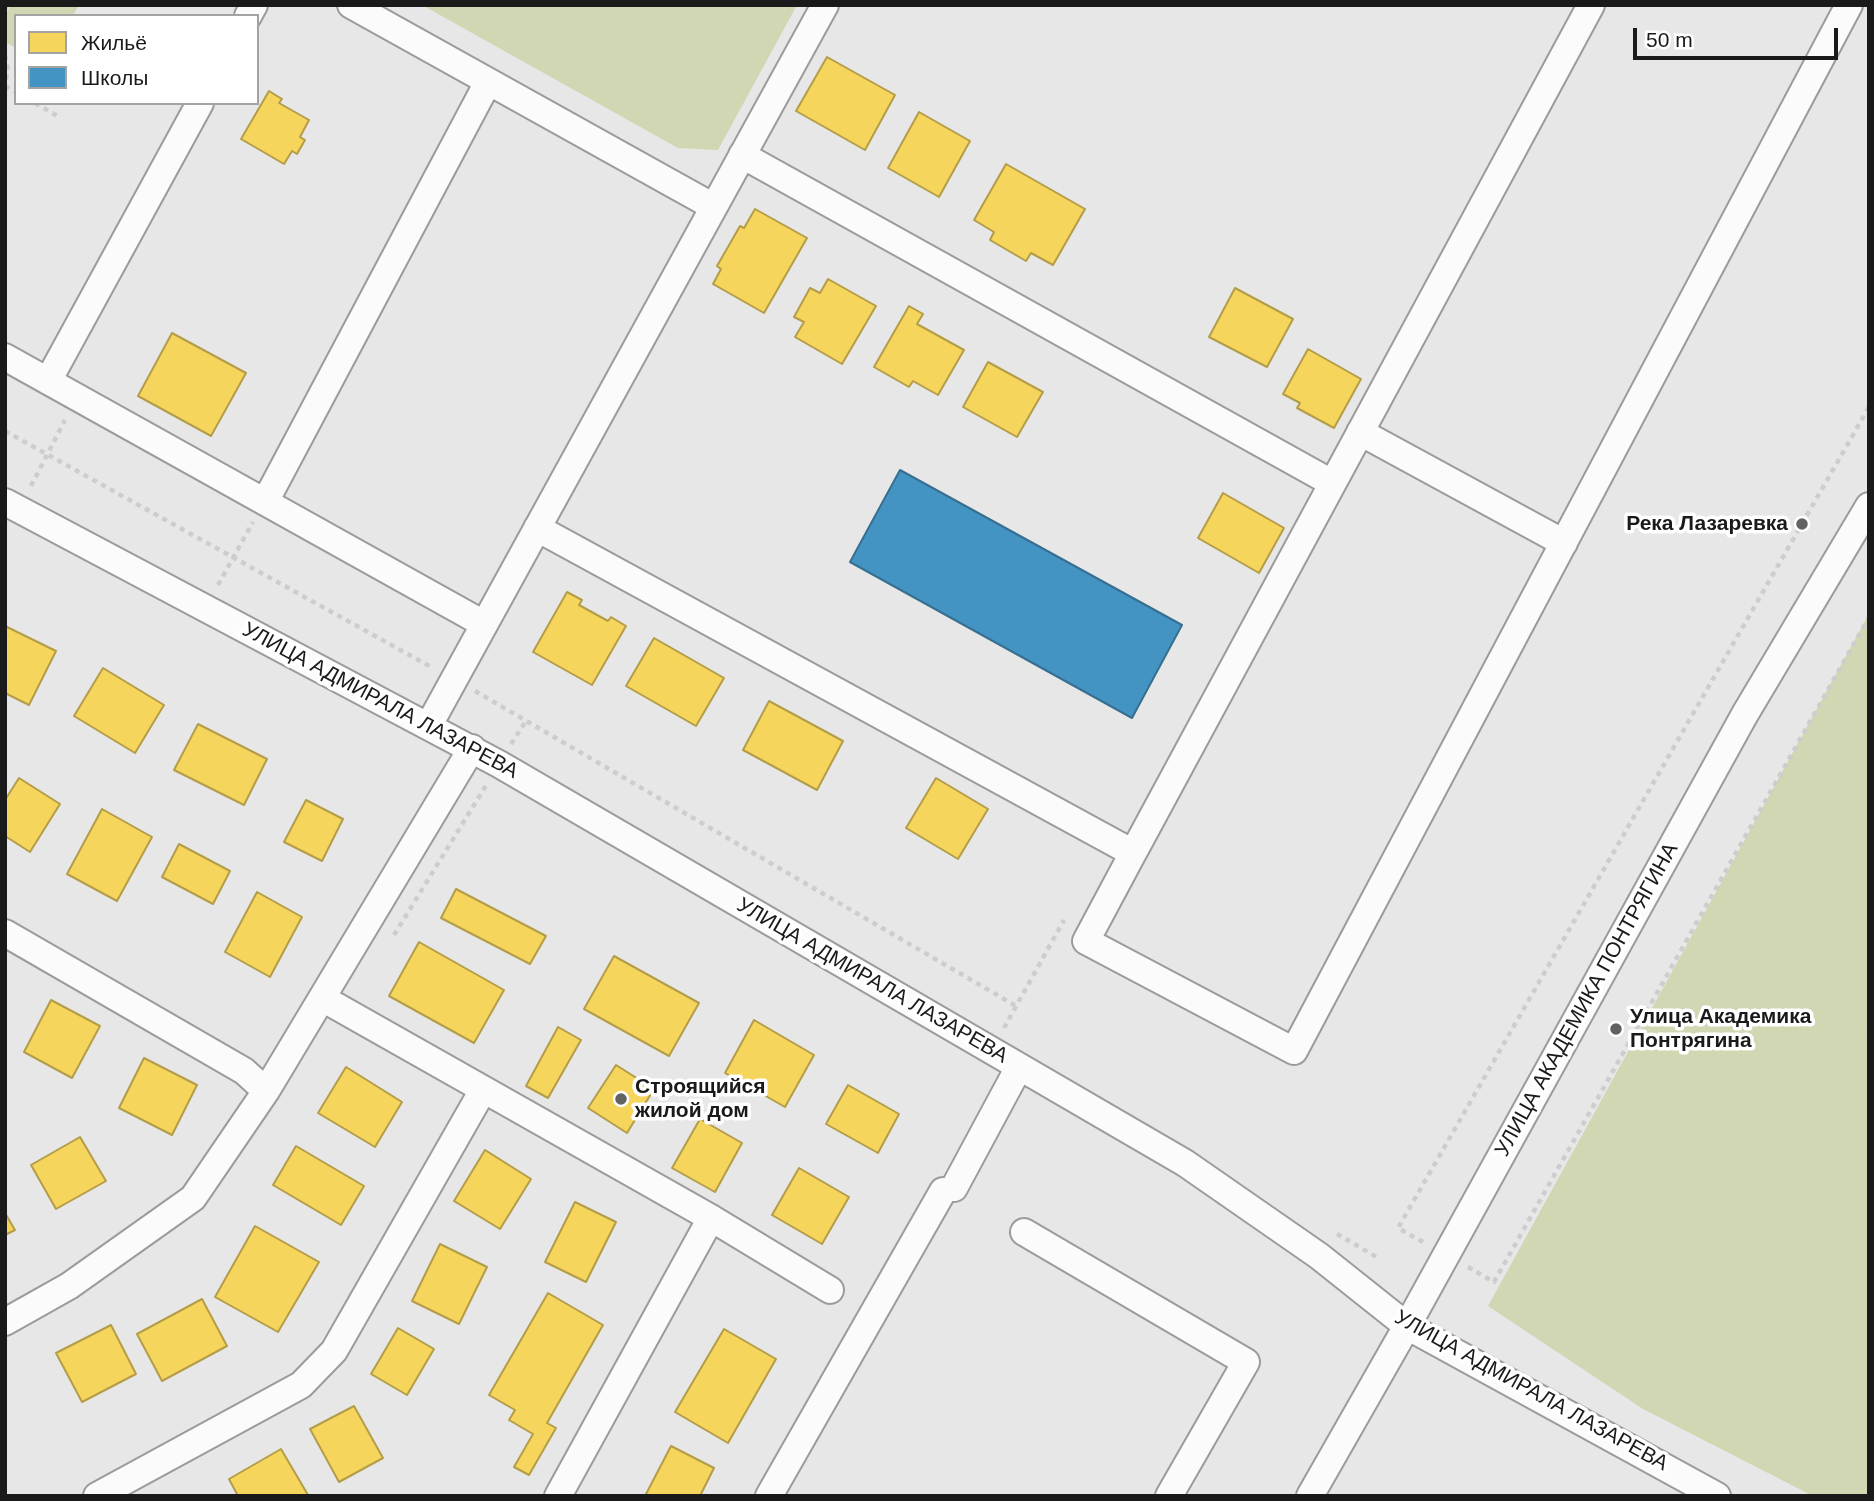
<!DOCTYPE html>
<html>
<head>
<meta charset="utf-8">
<style>
  body { margin:0 }
  #map { position:relative; width:1874px; height:1501px; overflow:hidden; background:#e7e7e7; font-family:Helvetica,sans-serif }
  canvas { display:block }
  .frame { position:absolute; inset:0; border:7px solid #1a1a1b; pointer-events:none }
  .legend { position:absolute; left:14px; top:14px; width:245px; height:91px; box-sizing:border-box; background:#fff; border:2px solid #a3a3a4; margin:0; padding:9px 12px; list-style:none; font-size:21px; color:#1a1a1b }
  .legend li { display:flex; align-items:center; gap:14px; height:35px }
  .legend b { width:35px; border:2px solid #a3a3a4 }
  .scale { position:absolute; left:1633px; top:28px; width:205px; height:32px; box-sizing:border-box; border:4px solid #1a1a1b; border-top:0; padding-left:9px; font-size:21px; line-height:24px; white-space:nowrap; color:#1a1a1b; -webkit-text-stroke:5px #fff; paint-order:stroke }
</style>
</head>
<body>
<div id="map">
<canvas width="1874" height="1501"></canvas>
<div class="frame"></div>
<ul class="legend">
<li><b style="height:19px;background:#f6d55c"></b>Жильё</li>
<li><b style="height:19px;background:#4393c3"></b>Школы</li>
</ul>
<div class="scale">50 m</div>
</div>
<script>
const c = document.querySelector('canvas').getContext('2d');
c.lineJoin = 'round';
function fill(path, color) {
  c.fillStyle = color;
  c.fill(path, 'evenodd');
}
function shape(rows) {
  const path = new Path2D();
  for (const r of rows) {
    path.moveTo(r[0], r[1]);
    for (let i = 2; i < r.length; i += 2) path.lineTo(r[i], r[i + 1]);
  }
  return path;
}
function stroke(path, color, width, dash) {
  c.strokeStyle = color;
  c.lineWidth = width;
  c.lineCap = dash ? 'butt' : 'round';
  c.setLineDash(dash || []);
  c.stroke(path);
}
function write(font, color, halo, rows, align = 'center') {
  c.font = font + ' Helvetica,sans-serif';
  c.lineWidth = 7;
  c.setLineDash([]);
  c.textBaseline = 'middle';
  c.strokeStyle = halo;
  c.fillStyle = color;
  for (const [text, x, y, turn = 0] of rows) {
    c.save();
    c.translate(x, y);
    c.rotate((+turn || 0) * Math.PI / 180);
    c.textAlign = isNaN(turn) ? turn : align;
    if (halo) c.strokeText(text, 0, 0);
    c.fillText(text, 0, 0);
    c.restore();
  }
}
fill(shape([
  [11,5,79,5,73,16,16,16,16,48,5,42,5,16],
  [422,5,797,5,718,150,678,148],
  [1869,614,1869,1496,1813,1496,1643,1409,1488,1306]
]), '#d1d6b3');
const homes = shape([
  [827,57,895,95,865,150,796,111,827,57],
  [269,91,282,99,279,103,309,120,300,137,305,140,297,154,292,151,284,164,241,139,269,91],
  [919,112,970,141,939,197,888,168,919,112],
  [1006,164,1085,209,1053,265,1031,253,1026,261,990,240,994,232,974,220,1006,164],
  [755,209,807,238,764,313,713,284,721,269,717,266,740,226,744,228,755,209],
  [828,279,876,306,842,364,795,337,804,322,794,317,810,288,820,293,828,279],
  [1235,288,1293,319,1267,367,1209,337,1235,288],
  [909,306,923,314,917,324,964,350,938,395,913,381,909,387,874,367,909,306],
  [172,333,246,373,211,436,138,396,172,333],
  [1308,349,1361,379,1334,428,1297,408,1300,403,1283,394,1308,349],
  [988,362,1043,392,1017,437,963,407,988,362],
  [1223,493,1284,528,1259,573,1198,538,1223,493],
  [567,592,582,600,579,605,608,621,611,617,626,626,592,685,533,652,567,592],
  [5,626,56,651,29,705,5,693,5,626],
  [654,638,724,678,696,726,626,686,654,638],
  [103,668,164,705,135,753,74,716,103,668],
  [769,701,843,741,817,790,743,750,769,701],
  [198,724,267,759,244,805,174,770,198,724],
  [19,778,60,804,30,852,5,836,5,800,19,778],
  [936,778,988,809,958,859,906,828,936,778],
  [306,800,343,819,322,861,284,842,306,800],
  [102,809,152,837,117,901,67,874,102,809],
  [179,844,230,871,213,904,162,877,179,844],
  [456,889,546,936,530,964,441,918,456,889],
  [257,892,302,917,270,977,225,952,257,892],
  [419,942,504,990,474,1043,389,996,419,942],
  [614,956,699,1003,669,1056,584,1009,614,956],
  [51,1000,100,1026,72,1078,24,1052,51,1000],
  [754,1020,814,1055,785,1107,725,1073,754,1020],
  [558,1027,581,1040,548,1098,526,1086,558,1027],
  [144,1058,197,1085,172,1135,119,1108,144,1058],
  [616,1065,654,1089,627,1133,588,1108,616,1065],
  [346,1067,402,1102,375,1147,318,1113,346,1067],
  [848,1085,899,1114,878,1153,826,1124,848,1085],
  [700,1119,742,1143,715,1192,672,1168,700,1119],
  [80,1137,106,1181,56,1209,31,1165,80,1137],
  [296,1146,364,1186,341,1225,273,1185,296,1146],
  [485,1150,531,1179,500,1229,454,1201,485,1150],
  [799,1168,849,1197,822,1244,772,1215,799,1168],
  [575,1202,616,1222,586,1282,545,1262,575,1202],
  [5,1213,15,1230,5,1235,5,1213],
  [255,1226,319,1262,278,1332,215,1297,255,1226],
  [440,1244,487,1267,459,1324,412,1301,440,1244],
  [548,1293,603,1325,547,1423,556,1428,529,1475,514,1467,533,1434,509,1420,515,1410,489,1395,548,1293],
  [202,1299,227,1346,162,1381,137,1334,202,1299],
  [111,1325,136,1374,82,1402,56,1353,111,1325],
  [398,1328,434,1349,407,1395,371,1374,398,1328],
  [724,1329,776,1359,728,1443,675,1412,724,1329],
  [354,1406,383,1458,339,1482,310,1429,354,1406],
  [671,1446,714,1468,700,1496,645,1496,671,1446],
  [281,1449,308,1495,238,1496,229,1479,281,1449]
]);
fill(homes, '#f6d55c');
stroke(homes, '#b49d48', 2);
const schools = shape([
  [900,470,1182,625,1132,718,850,562,900,470]
]);
fill(schools, '#4393c3');
stroke(schools, '#376f91', 2);
const minor = shape([
  [351,5,714,207],
  [248,16,254,5],
  [742,155,1332,483],
  [5,357,484,624],
  [48,381,200,103],
  [1360,432,1564,543],
  [5,502,499,764,1185,1163,1319,1256,1407,1326,1717,1496],
  [265,502,488,82],
  [537,528,1133,853,1591,5],
  [429,725,825,5],
  [1133,853,1086,941,1294,1051,1849,5],
  [5,933,244,1071,266,1091],
  [322,998,711,1218,830,1290],
  [954,1188,1019,1067],
  [1024,1232,1246,1362,1169,1496],
  [5,1322,69,1286,193,1198,266,1091,472,748],
  [97,1496,301,1385,334,1351,483,1090],
  [558,1496,711,1218],
  [769,1496,943,1191],
  [1310,1496,1407,1326,1745,714,1869,506]
]);
stroke(minor, '#9b9b9c', 30);
stroke(shape([
  [5,9,7,5],
  [5,55,8,70,5,83],
  [5,86,16,92],
  [35,103,61,118],
  [5,431,431,667],
  [31,486,65,420],
  [218,585,253,522],
  [475,691,1016,1006],
  [511,744,526,721],
  [394,935,487,784],
  [1004,1028,1064,920],
  [1869,1031,1869,1040],
  [1337,1234,1380,1259],
  [1423,1242,1398,1228,1869,407],
  [1468,1267,1494,1282,1869,617]
]), '#cdcdce', 4.5, [5, 5]);
stroke(minor, '#fbfbfb', 26);
for (const [x, y, r, color] of [
  [1802,524,7,"#626262"],
  [1616,1029,7,"#626262"],
  [621,1099,7,"#626262"]
]) {
  const dot = new Path2D();
  dot.arc(x, y, r, 0, 2 * Math.PI);
  c.fillStyle = color;
  c.fill(dot);
  stroke(dot, '#fff', 2.5);
}
write('bold 21px', '#1a1a1b', '#fff', [
  ["Река Лазаревка",1788,524,"right"],
  ["Улица Академика",1630,1017],
  ["Понтрягина",1630,1041],
  ["Строящийся",635,1087],
  ["жилой дом",635,1111]
], 'left');
write('21px', '#1a1a1b', '#fff', [
  ["УЛИЦА АДМИРАЛА ЛАЗАРЕВА",380,701,28],
  ["УЛИЦА АДМИРАЛА ЛАЗАРЕВА",872,981,30],
  ["УЛИЦА АКАДЕМИКА ПОНТРЯГИНА",1587,1000,-61],
  ["УЛИЦА АДМИРАЛА ЛАЗАРЕВА",1531,1391,29]
]);
</script>
</body>
</html>
